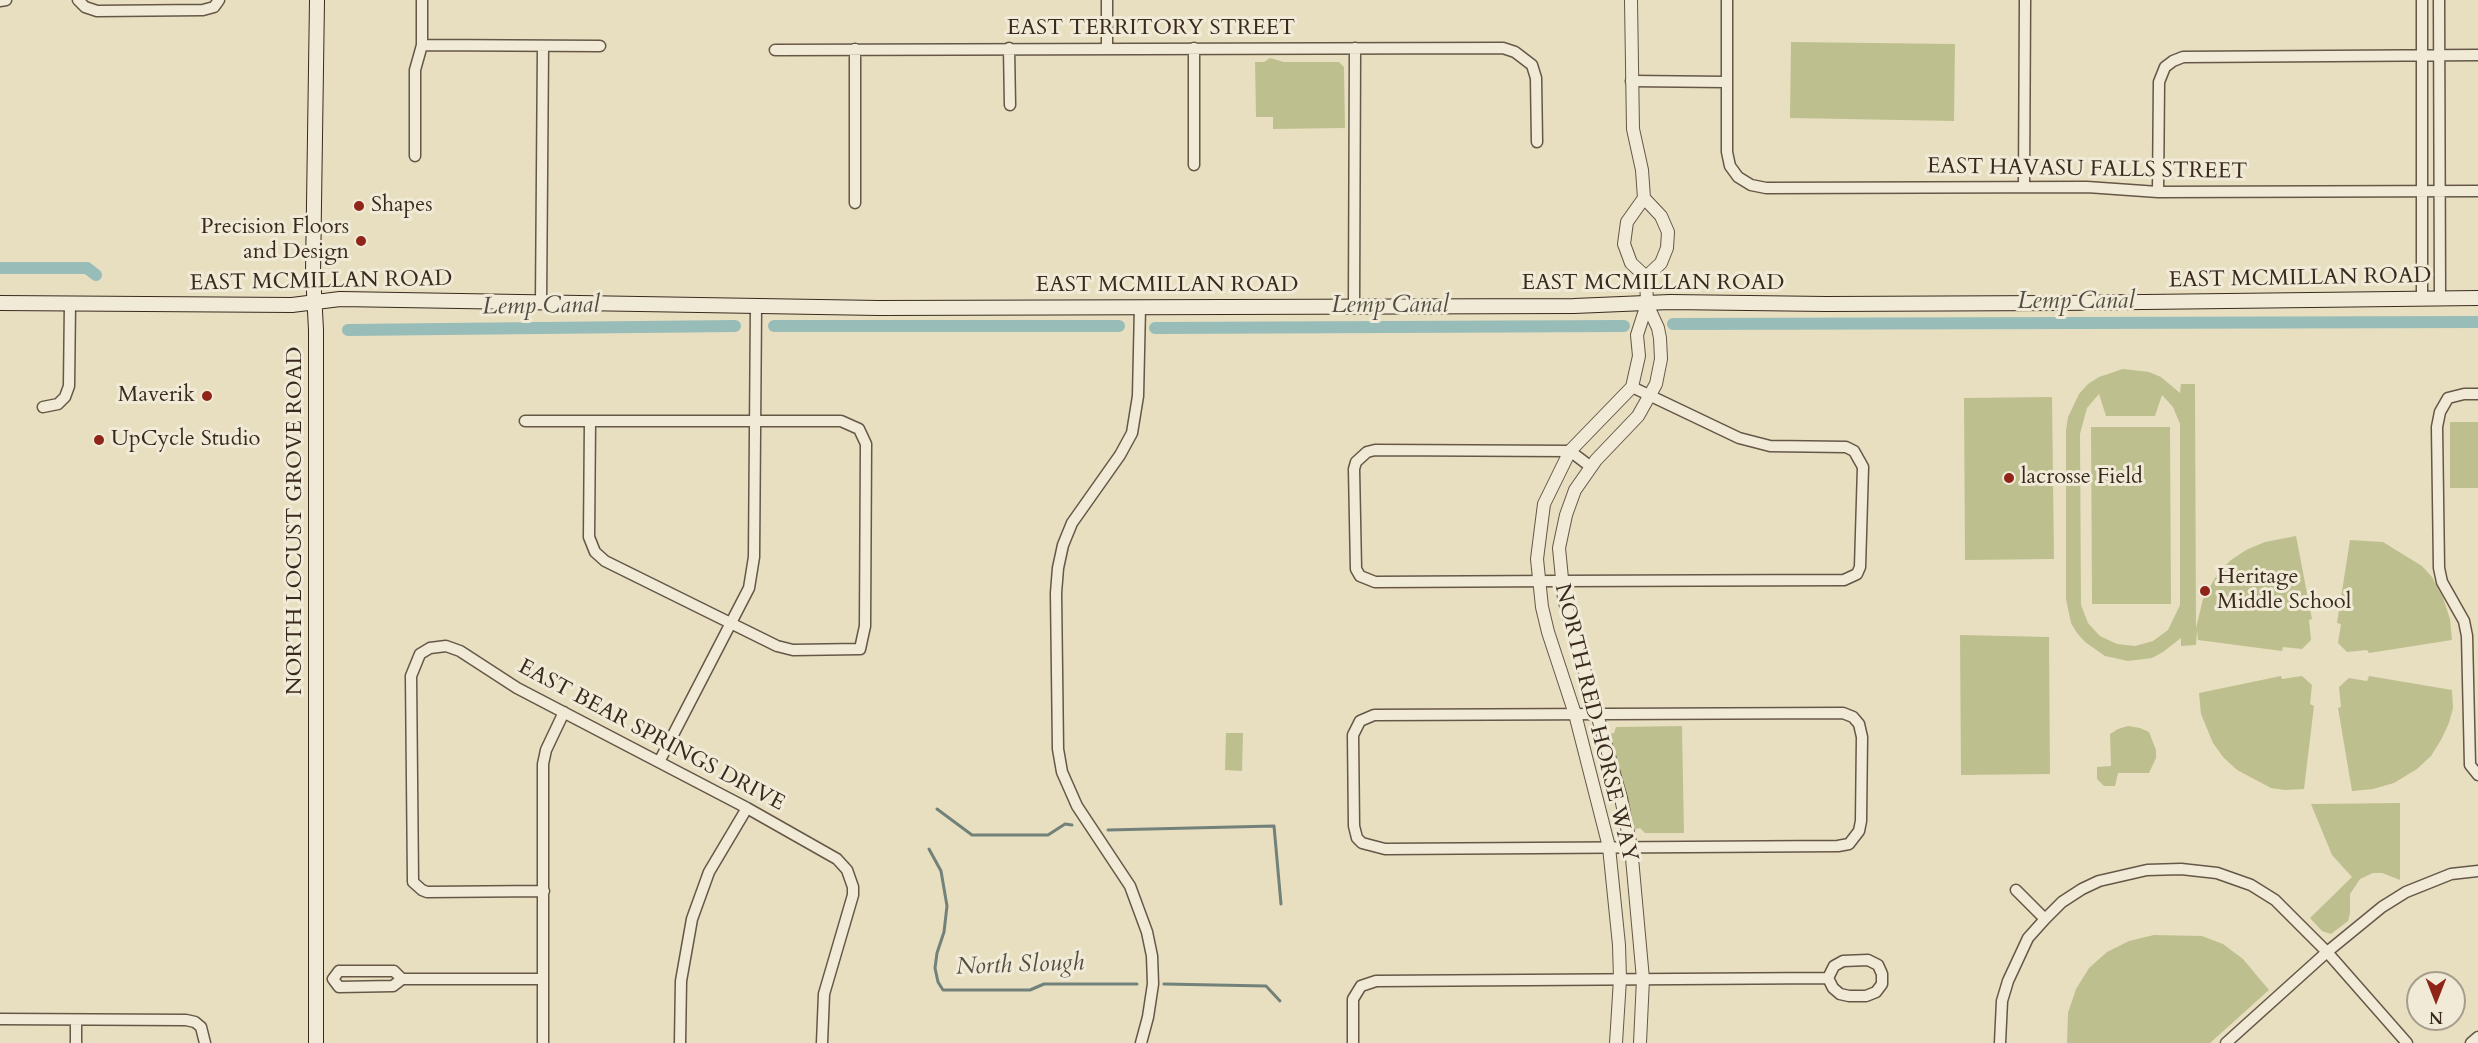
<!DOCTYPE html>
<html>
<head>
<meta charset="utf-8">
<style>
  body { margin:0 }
  #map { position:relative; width:2478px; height:1043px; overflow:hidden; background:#e8dfc1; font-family:Cardo,serif }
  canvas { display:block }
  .north { position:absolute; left:2406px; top:971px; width:60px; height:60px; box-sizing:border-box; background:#f0ead7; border:2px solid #a79d8d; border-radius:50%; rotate:180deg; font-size:16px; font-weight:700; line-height:24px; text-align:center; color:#3a2a1e }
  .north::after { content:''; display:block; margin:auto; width:21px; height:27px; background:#8f2418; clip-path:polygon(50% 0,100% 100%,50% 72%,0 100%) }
</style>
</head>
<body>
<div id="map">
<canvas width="2478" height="1043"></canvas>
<div class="north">N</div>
</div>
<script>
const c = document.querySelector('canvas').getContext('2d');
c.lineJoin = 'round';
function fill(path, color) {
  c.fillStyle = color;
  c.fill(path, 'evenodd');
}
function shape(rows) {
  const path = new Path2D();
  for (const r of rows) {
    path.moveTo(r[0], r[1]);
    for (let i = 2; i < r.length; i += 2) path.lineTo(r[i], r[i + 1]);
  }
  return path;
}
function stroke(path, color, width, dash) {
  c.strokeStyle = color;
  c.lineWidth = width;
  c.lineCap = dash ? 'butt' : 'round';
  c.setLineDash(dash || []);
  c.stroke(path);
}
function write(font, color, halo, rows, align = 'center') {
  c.font = font + ' Cardo,serif';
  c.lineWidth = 6;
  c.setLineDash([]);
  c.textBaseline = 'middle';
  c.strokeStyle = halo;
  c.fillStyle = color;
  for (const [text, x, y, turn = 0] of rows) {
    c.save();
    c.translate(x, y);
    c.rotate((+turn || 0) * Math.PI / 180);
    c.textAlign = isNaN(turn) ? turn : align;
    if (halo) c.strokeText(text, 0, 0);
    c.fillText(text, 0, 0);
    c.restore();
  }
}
fill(shape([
  [1791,42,1955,44,1954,121,1790,118],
  [1270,58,1284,62,1339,62,1344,67,1345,128,1273,129,1273,117,1256,117,1255,62,1264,62],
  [2123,369,2149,372,2161,377,2180,393,2181,384,2195,384,2196,628,2203,599,2218,573,2231,560,2246,550,2265,542,2296,536,2312,619,2309,620,2311,640,2302,649,2283,647,2282,651,2198,640,2197,630,2196,645,2181,646,2181,638,2163,652,2152,658,2128,661,2105,656,2085,642,2077,633,2071,623,2066,599,2066,430,2068,417,2079,394,2088,384,2099,377],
  [2099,394,2106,416,2155,416,2162,395,2173,407,2180,424,2180,605,2168,630,2153,641,2135,646,2117,644,2100,636,2088,623,2081,605,2080,434,2087,408],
  [2052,397,2054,559,1965,560,1964,398],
  [2450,422,2478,422,2478,488,2450,488],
  [2091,427,2170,427,2171,604,2092,604],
  [2350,540,2383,542,2422,566,2432,577,2443,598,2450,619,2452,640,2369,653,2367,650,2347,652,2338,643,2341,624,2337,623],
  [1960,635,2049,637,2050,774,1961,775],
  [2281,676,2282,679,2302,676,2312,685,2310,704,2314,706,2304,789,2285,790,2271,788,2237,770,2223,757,2213,743,2201,714,2199,693],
  [2369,676,2452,690,2453,708,2449,723,2441,740,2431,756,2417,769,2394,783,2373,789,2352,791,2338,708,2341,707,2339,687,2349,678,2367,681],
  [1682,726,1684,833,1645,833,1640,828,1633,830,1608,734,1614,733,1616,727],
  [2128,726,2140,728,2149,732,2156,750,2156,758,2149,773,2118,773,2115,786,2104,786,2097,779,2097,767,2111,766,2110,734,2118,729],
  [1226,733,1243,733,1242,771,1225,770],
  [2400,803,2400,880,2382,873,2373,873,2360,879,2350,894,2350,913,2348,921,2331,934,2322,931,2310,918,2352,877,2332,855,2311,804],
  [2154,935,2202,936,2223,944,2243,959,2269,990,2210,1043,2067,1043,2068,1013,2076,989,2089,968,2107,952,2129,941]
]), '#bdc08e');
stroke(shape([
  [937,809,972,835,1048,835,1065,824,1072,825],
  [1108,830,1274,826,1281,904],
  [929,849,941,871,947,906,944,932,937,953,935,968,938,982,943,990,1030,990,1044,984,1137,984],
  [1164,984,1266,986,1280,1001]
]), '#72827a', 3);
stroke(shape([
  [0,268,87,268,96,275],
  [1673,324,2478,322],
  [774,326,1119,326],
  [1155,328,1624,326],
  [348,330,735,326]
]), '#98bcb7', 12);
const minor = shape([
  [78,0,85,7,97,11,203,10,214,7,219,0],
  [1107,0,1107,48],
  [1727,0,1727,152,1730,166,1738,177,1751,185,1766,188,2087,187,2158,192,2478,191],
  [2439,0,2440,298],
  [0,1,6,0],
  [422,45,600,46],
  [1009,48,1010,105],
  [855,49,855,203],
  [775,50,1503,48,1515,52,1532,65,1536,78,1537,142],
  [1631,81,1726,82],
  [415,156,415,70,422,45,422,0],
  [1194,165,1194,48],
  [2024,187,2025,0],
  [2158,192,2159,82,2165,67,2173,61,2183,57,2478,55],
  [2422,298,2422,0],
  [541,303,543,46],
  [1354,306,1355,48],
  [1140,307,1138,396,1132,433,1120,455,1072,523,1063,545,1058,568,1056,593,1058,749,1062,772,1077,806,1130,886,1147,932,1152,956,1153,984,1148,1017,1141,1043],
  [2478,394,2464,394,2448,398,2440,412,2437,427,2439,568,2442,582,2464,621,2467,636,2470,765,2478,775],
  [43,407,58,404,65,397,69,386,70,303],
  [525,421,841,421,859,429,866,444,865,626,860,649,793,650,777,646,605,561,595,552,589,537,590,421],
  [1591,467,1570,451,1375,450,1367,452,1356,462,1354,469,1356,569,1360,576,1375,582,1560,581,1844,580,1857,574,1860,567,1863,467,1854,451,1846,447,1770,446,1739,438,1632,387],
  [1843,713,1853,717,1859,724,1862,737,1861,821,1859,831,1849,844,1838,846,1385,849,1362,843,1357,838,1354,826,1353,735,1360,721,1374,715,1843,713],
  [659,762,749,588,754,557,756,306],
  [2016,890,2045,919],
  [544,891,427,892,422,890,413,882,411,676,420,654,430,648,446,646,460,651,517,688,747,808,837,859,847,870,853,887,853,895,824,994,822,1043],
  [1868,960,1878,965,1882,974,1882,984,1876,992,1866,996,1849,996,1840,994,1833,988,1828,978,1834,966,1843,961,1868,960],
  [339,971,394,971,402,979,393,986,339,987,333,979,339,971],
  [402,979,543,979],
  [0,1019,186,1020,195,1022,201,1027,205,1043],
  [76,1020,76,1043],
  [543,1043,543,764,546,750,564,712],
  [680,1043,681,981,692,919,709,872,747,808],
  [1353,1043,1353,999,1361,986,1376,981,1828,978],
  [2000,1043,2002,1001,2008,981,2028,938,2045,919,2062,902,2082,889,2099,881,2147,870,2181,869,2217,873,2251,885,2275,900,2327,952,2407,1043],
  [2226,1043,2327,952,2382,907,2406,892,2451,874,2478,871],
  [2471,1043,2478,1037]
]);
const tertiary = shape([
  [1644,198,1627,222,1624,244,1631,263,1646,277],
  [1616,1043,1620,979,1619,945,1609,847,1575,714,1548,632,1542,607,1537,559,1544,504,1570,451,1632,387,1639,356,1637,335,1647,304,1646,277,1661,263,1667,248,1668,232,1661,216,1644,198,1642,170,1633,129,1631,0],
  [1640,1043,1643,979,1631,847,1621,798,1564,599,1559,548,1566,515,1575,490,1596,460,1638,416,1656,384,1661,359,1660,338,1658,328,1647,304]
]);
const secondary = shape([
  [0,303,292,305,340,299,879,308,1574,306,1670,302,1826,304,2060,303,2478,298],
  [316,1043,316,330,313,273,317,0]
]);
stroke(minor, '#665747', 13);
stroke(tertiary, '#665747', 14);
stroke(secondary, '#3a2a1e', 16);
stroke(minor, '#f0ead7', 10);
stroke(tertiary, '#f0ead7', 12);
stroke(secondary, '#f0ead7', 14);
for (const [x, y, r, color] of [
  [359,206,6,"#8f2418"],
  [361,241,6,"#8f2418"],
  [207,396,6,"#8f2418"],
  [99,440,6,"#8f2418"],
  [2009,478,6,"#8f2418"],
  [2205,591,6,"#8f2418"]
]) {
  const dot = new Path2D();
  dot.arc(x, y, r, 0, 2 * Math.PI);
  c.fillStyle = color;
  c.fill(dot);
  stroke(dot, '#f0ead7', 2);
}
write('22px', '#3a2a1e', '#f0ead7', [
  ["EAST TERRITORY STREET",1151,29],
  ["EAST HAVASU FALLS STREET",2087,170,1],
  ["EAST MCMILLAN ROAD",2300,279,-1],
  ["EAST MCMILLAN ROAD",321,282,-1],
  ["EAST MCMILLAN ROAD",1653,284],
  ["EAST MCMILLAN ROAD",1167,286],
  ["NORTH LOCUST GROVE ROAD",296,521,-90],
  ["NORTH RED HORSE WAY",1595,723,76],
  ["EAST BEAR SPRINGS DRIVE",651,736,28]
]);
write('22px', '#3a2a1e', '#f0ead7', [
  ["Shapes",371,206],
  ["Precision Floors",349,228,"right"],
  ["and Design",349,253,"right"],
  ["Maverik",195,396,"right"],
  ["UpCycle Studio",111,440],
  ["lacrosse Field",2021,478],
  ["Heritage",2217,578],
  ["Middle School",2217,603]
], 'left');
write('italic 24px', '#524e44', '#f0ead7', [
  ["Lemp Canal",2076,302],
  ["Lemp Canal",1390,306],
  ["Lemp Canal",541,307,-1],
  ["North Slough",1020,966,-2]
]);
</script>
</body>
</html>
